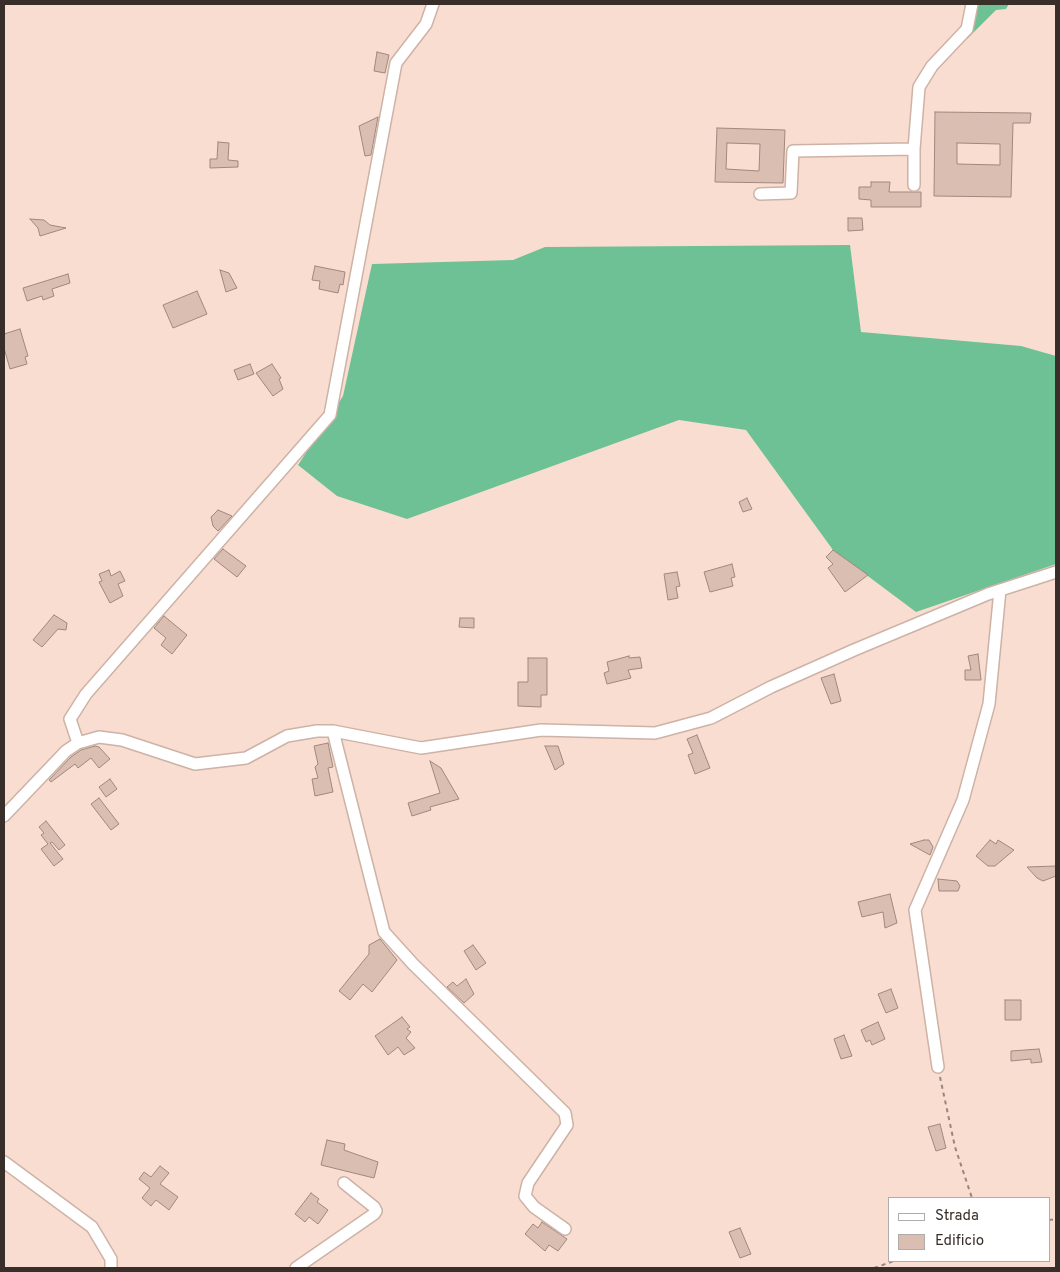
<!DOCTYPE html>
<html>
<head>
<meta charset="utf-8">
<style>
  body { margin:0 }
  #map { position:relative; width:1060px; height:1272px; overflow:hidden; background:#faddd1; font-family:Overpass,sans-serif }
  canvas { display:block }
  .frame { position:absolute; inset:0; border:5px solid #392f2a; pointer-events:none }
  .legend { position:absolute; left:888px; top:1197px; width:162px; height:65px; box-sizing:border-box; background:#fff; border:1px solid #b0acaa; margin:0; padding:6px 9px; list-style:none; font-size:15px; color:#392f2a }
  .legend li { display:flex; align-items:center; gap:10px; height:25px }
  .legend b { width:25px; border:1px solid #b0acaa }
</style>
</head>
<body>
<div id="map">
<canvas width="1060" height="1272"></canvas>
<div class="frame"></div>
<ul class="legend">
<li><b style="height:6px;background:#fff"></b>Strada</li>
<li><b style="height:14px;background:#dabeb2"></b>Edificio</li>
</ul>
</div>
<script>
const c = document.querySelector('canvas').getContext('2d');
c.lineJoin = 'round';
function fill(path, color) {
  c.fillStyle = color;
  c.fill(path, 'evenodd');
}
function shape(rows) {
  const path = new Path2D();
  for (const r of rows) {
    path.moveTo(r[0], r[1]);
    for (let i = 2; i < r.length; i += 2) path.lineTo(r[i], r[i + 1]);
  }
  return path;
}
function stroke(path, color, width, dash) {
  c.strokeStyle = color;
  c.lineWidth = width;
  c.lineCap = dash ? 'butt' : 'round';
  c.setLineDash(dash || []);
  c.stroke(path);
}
fill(shape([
  [976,4,1009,4,1006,9,996,10,967,39],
  [850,245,861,332,1021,346,1056,356,1056,564,916,612,833,550,746,430,679,420,407,519,337,496,298,465,343,396,372,264,513,260,545,247]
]), '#6ec194');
const building = shape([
  [377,52,389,55,385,73,374,71,377,52],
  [935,112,1031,113,1030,123,1013,123,1011,197,934,196,935,112],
  [957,143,1000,144,1000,165,957,164,957,143],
  [378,117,371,155,365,156,359,126,378,117],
  [717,128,785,130,783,183,715,182,717,128],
  [727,143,760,144,759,171,726,169,727,143],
  [218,142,229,143,228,160,238,161,238,167,210,168,210,159,217,159,218,142],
  [871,182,890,182,889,192,921,192,921,207,871,207,871,200,859,199,859,187,871,187,871,182],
  [848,218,862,218,863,230,848,231,848,218],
  [30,219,44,220,50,225,66,228,40,236,38,228,30,219],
  [315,266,345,272,343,285,340,284,338,293,319,289,320,281,312,280,315,266],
  [220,270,229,273,237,288,226,292,220,270],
  [68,274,70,283,52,289,54,296,43,300,42,296,27,301,23,288,68,274],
  [197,291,207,314,173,328,163,305,197,291],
  [20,329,28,356,25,357,27,364,10,369,4,348,4,334,20,329],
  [250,364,254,374,238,380,234,370,250,364],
  [272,364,281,378,279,379,283,389,273,396,256,373,272,364],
  [747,498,752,509,743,512,739,502,747,498],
  [218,510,232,516,218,531,213,526,211,517,218,510],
  [223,549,246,566,237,577,214,559,223,549],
  [833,550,868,575,845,592,828,568,833,564,826,557,833,550],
  [732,564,735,577,731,578,733,586,710,592,704,572,732,564],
  [109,570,111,576,120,571,125,581,118,584,123,596,110,603,99,582,102,581,99,574,109,570],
  [677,572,680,586,676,587,678,598,668,600,664,574,677,572],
  [54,615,67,623,66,630,58,629,42,647,33,640,54,615],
  [164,616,187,635,172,654,161,645,166,638,154,628,164,616],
  [460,618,474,618,474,628,459,627,460,618],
  [978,654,981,680,965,680,965,670,971,670,968,656,978,654],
  [629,656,629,658,640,657,642,668,628,670,631,678,607,684,604,673,609,671,607,662,629,656],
  [528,658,547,658,547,695,541,695,541,707,518,706,518,682,528,682,528,658],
  [834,674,841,701,831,704,821,678,834,674],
  [697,735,710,768,695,774,688,755,693,753,687,739,697,735],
  [328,743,333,767,328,768,333,792,315,796,312,779,318,778,315,767,318,764,314,746,328,743],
  [95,746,99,747,110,759,99,768,91,758,78,768,75,764,51,782,49,780,71,757,81,750,95,746],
  [545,746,558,746,564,764,555,770,545,746],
  [430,761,441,768,459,799,430,807,431,810,412,816,408,803,440,793,430,761],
  [110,779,117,789,106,797,99,787,110,779],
  [99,798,119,824,111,830,91,804,99,798],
  [46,821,65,845,59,850,52,842,50,843,63,859,54,866,41,849,48,844,41,835,44,833,39,827,46,821],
  [924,840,929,840,933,847,930,855,910,844,924,840],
  [990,840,996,844,998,840,1014,850,995,866,988,866,976,856,990,840],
  [1056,866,1056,876,1043,881,1037,878,1027,867,1056,866],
  [938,879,957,881,960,886,958,891,939,891,938,879],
  [890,894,897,923,885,928,883,912,862,917,858,902,890,894],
  [380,939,397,960,372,992,363,984,350,1000,339,991,369,954,369,945,380,939],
  [473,945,486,963,476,970,464,951,473,945],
  [466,979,474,994,464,1003,447,987,453,982,457,986,466,979],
  [891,989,898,1008,886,1013,878,994,891,989],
  [1005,1000,1021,1000,1021,1020,1005,1020,1005,1000],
  [402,1017,410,1027,407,1029,411,1032,406,1038,415,1048,404,1055,398,1047,388,1055,375,1036,402,1017],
  [878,1022,885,1039,872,1045,870,1040,866,1042,861,1030,878,1022],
  [844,1035,852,1056,841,1059,834,1039,844,1035],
  [1039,1049,1042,1062,1031,1063,1031,1059,1011,1061,1011,1051,1039,1049],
  [940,1124,946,1148,936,1151,928,1127,940,1124],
  [327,1140,345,1144,344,1150,378,1162,374,1178,321,1165,327,1140],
  [160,1166,169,1173,160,1184,178,1197,169,1210,156,1200,151,1206,142,1198,150,1188,139,1179,144,1172,151,1177,160,1166],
  [311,1193,319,1199,317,1202,328,1210,318,1224,309,1217,305,1222,295,1214,311,1193],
  [542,1222,567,1239,558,1251,549,1245,545,1251,525,1234,533,1224,538,1228,542,1222],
  [740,1228,751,1254,740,1258,729,1232,740,1228]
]);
fill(building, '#dabeb2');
stroke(building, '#a1877c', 1);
const minor = shape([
  [914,185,914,149,919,87,932,66,967,29,972,4],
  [760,194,791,193,793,151,914,149],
  [333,731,384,932,413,964,565,1113,567,1125,528,1183,525,1196,534,1207,565,1229],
  [78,743,70,719,86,694,330,415,396,63,426,24,433,4],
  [4,816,66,751,78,743,99,737,122,740,195,764,246,758,287,736,317,731,333,731,421,748,541,730,655,733,711,718,771,687,854,650,988,594,1056,572],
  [938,1067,915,910,963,800,989,704,1000,590],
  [4,1162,92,1227,111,1259,111,1268],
  [296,1268,374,1214,376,1211,374,1207,344,1183]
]);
stroke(minor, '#cdb2a6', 14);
stroke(shape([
  [940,1077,955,1147,972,1198],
  [1049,1220,1056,1219],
  [874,1268,894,1261]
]), '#99857d', 2, [4, 4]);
stroke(minor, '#fff', 11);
</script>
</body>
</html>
